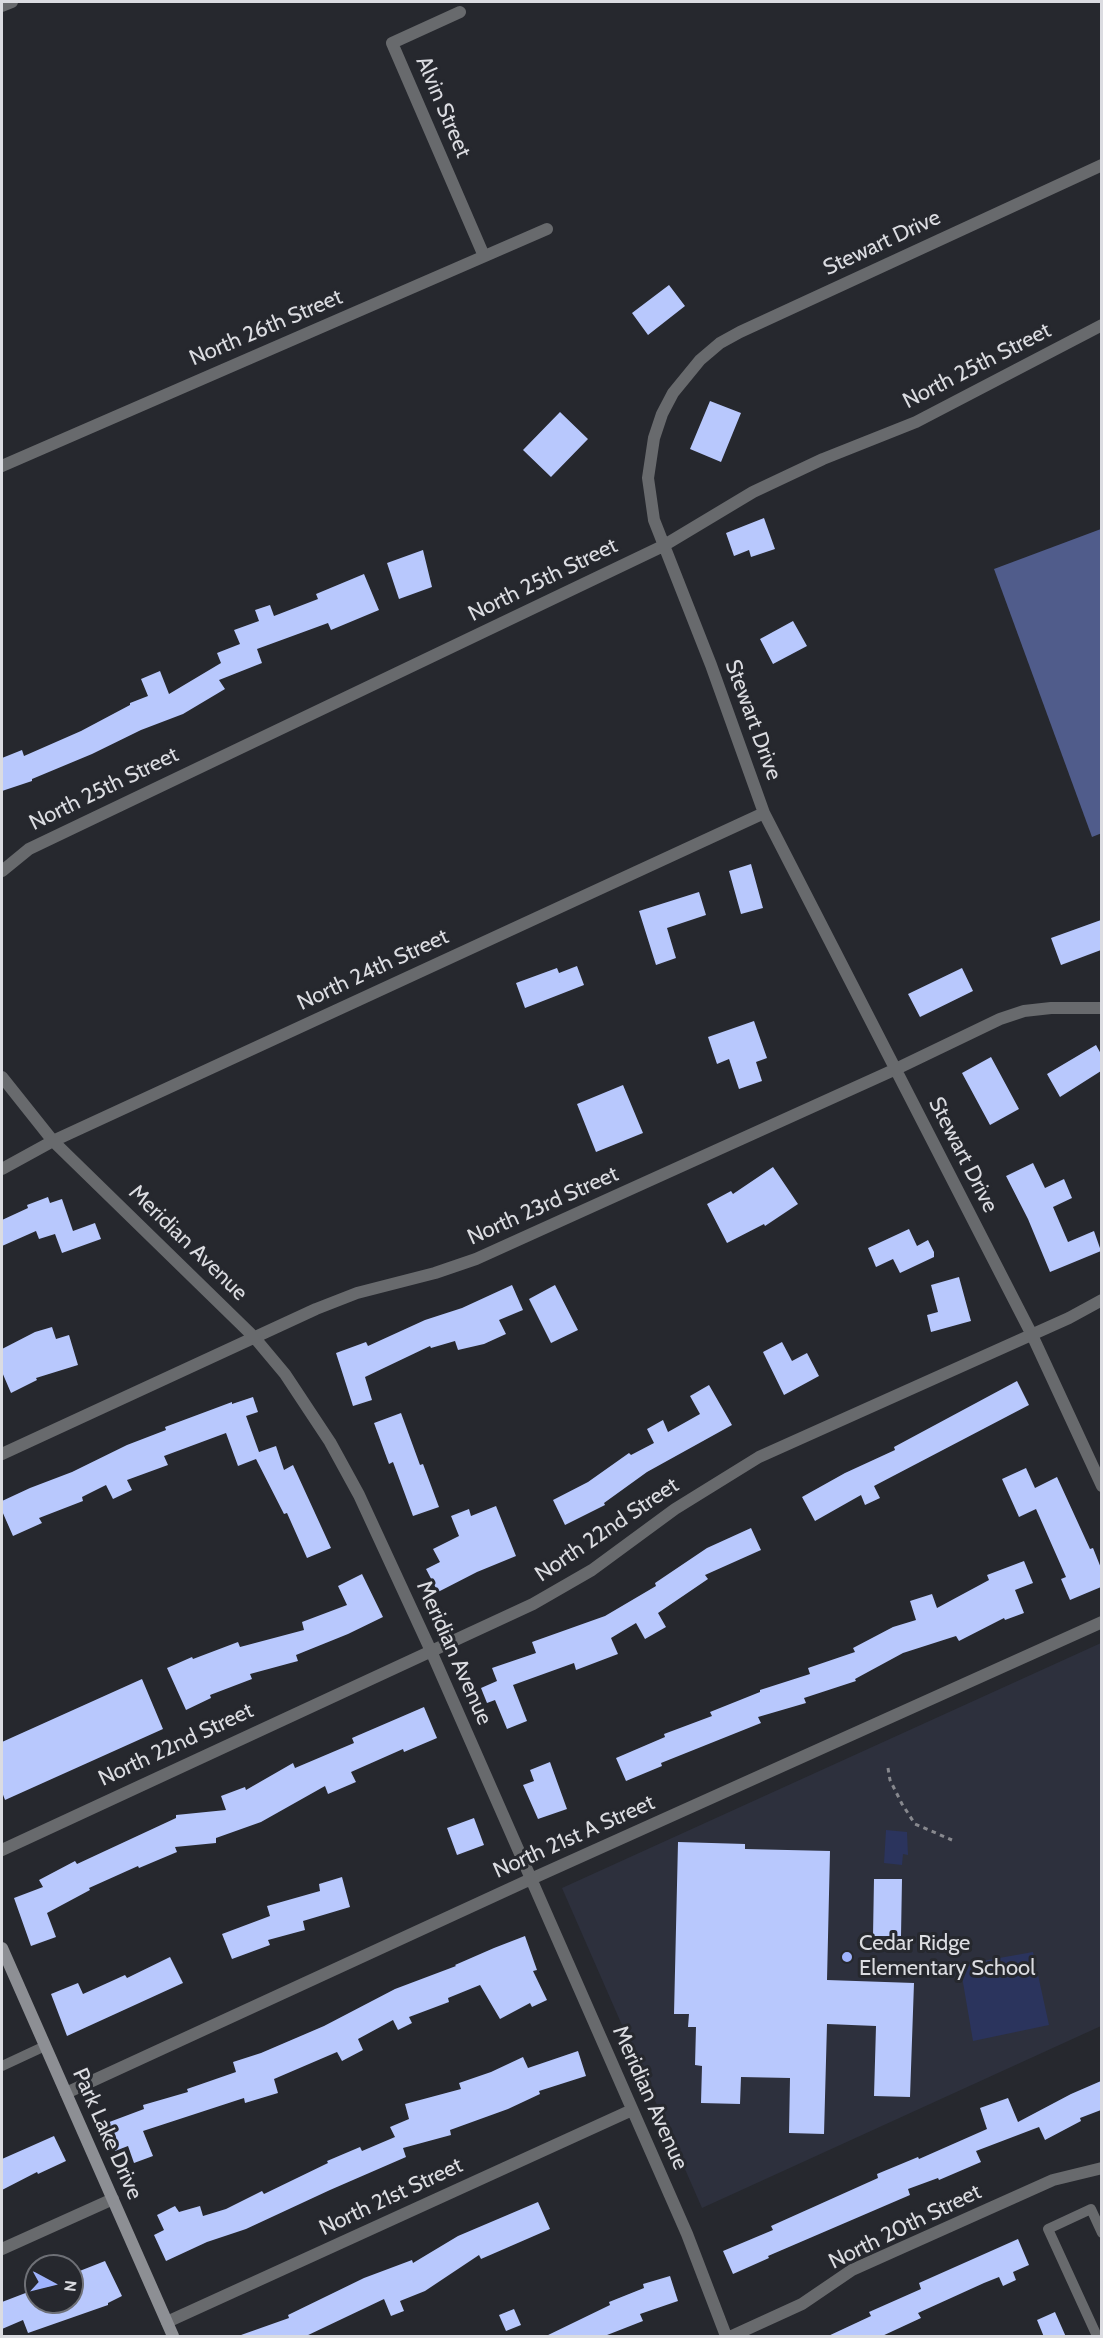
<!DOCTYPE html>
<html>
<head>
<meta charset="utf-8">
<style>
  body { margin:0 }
  #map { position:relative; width:1103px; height:2338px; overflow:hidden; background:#26282e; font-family:Cabin,sans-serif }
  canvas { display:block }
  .frame { position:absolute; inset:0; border:3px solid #dbdce1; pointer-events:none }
  .north { position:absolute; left:24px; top:2254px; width:60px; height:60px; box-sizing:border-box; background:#26282e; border:2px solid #6e7076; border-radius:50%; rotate:97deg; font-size:16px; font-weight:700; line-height:24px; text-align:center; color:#dbdce1 }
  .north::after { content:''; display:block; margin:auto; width:21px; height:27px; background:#9fb3fd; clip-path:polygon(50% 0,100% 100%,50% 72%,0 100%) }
</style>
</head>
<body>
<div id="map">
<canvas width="1103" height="2338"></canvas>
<div class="frame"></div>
<div class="north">N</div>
</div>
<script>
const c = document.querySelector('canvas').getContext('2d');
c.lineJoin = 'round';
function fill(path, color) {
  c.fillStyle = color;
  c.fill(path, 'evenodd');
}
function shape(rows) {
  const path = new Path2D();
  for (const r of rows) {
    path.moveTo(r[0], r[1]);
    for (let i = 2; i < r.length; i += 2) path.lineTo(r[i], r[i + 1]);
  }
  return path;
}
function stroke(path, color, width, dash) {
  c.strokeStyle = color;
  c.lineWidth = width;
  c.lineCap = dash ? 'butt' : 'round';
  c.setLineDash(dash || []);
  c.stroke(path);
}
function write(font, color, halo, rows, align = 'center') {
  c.font = font + ' Cabin,sans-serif';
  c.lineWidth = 6;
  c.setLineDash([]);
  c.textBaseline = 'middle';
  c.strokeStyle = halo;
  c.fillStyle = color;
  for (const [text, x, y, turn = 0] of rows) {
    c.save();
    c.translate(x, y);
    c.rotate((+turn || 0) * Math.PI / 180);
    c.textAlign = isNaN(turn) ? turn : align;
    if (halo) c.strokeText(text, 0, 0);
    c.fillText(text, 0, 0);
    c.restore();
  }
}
fill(shape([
  [1101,1643,1101,2026,702,2208,562,1888]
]), '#2d303d');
fill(shape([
  [886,1830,907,1832,908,1855,903,1854,902,1865,884,1863],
  [1033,1952,1049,2025,973,2041,960,1965]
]), '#2b345d');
fill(shape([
  [1101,529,1102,833,1092,837,994,569]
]), '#505c8b');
fill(shape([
  [669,285,685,306,648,335,632,313],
  [710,401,741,413,721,462,690,449],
  [560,412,588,439,551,477,523,450],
  [764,518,775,549,751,557,749,550,734,556,726,533],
  [423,550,432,587,399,599,387,563],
  [364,574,379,610,331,630,328,623,257,649,262,663,219,680,225,689,183,714,141,730,92,754,32,779,32,781,2,791,2,758,22,750,24,756,81,731,130,705,130,703,148,696,141,679,160,671,169,694,221,663,217,653,240,644,234,630,259,621,255,610,270,605,274,616,318,599,316,594],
  [793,621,807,646,773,664,760,639],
  [751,864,763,908,741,914,729,871],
  [699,892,706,915,667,928,676,958,656,965,639,911],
  [1101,920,1101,950,1061,965,1051,938],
  [577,966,584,985,525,1008,516,983,557,968,559,973],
  [962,968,973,991,920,1017,908,994],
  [754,1021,767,1058,756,1062,762,1081,739,1089,729,1059,717,1064,708,1037],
  [1096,1045,1101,1054,1101,1071,1060,1097,1047,1074],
  [991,1057,1019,1109,990,1125,962,1073],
  [623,1085,643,1133,596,1152,577,1104],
  [1033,1163,1045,1188,1064,1179,1072,1198,1053,1207,1068,1242,1094,1231,1101,1251,1050,1272,1028,1219,1006,1176],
  [773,1167,798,1204,765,1226,764,1224,727,1243,707,1204,731,1191,733,1194],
  [48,1197,50,1203,62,1199,73,1231,95,1223,101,1239,62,1253,55,1234,39,1239,36,1231,2,1246,2,1220,28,1208,27,1205],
  [909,1229,917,1246,928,1240,934,1252,934,1257,900,1273,893,1259,876,1267,868,1248],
  [959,1277,971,1321,931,1332,927,1315,938,1312,931,1285],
  [512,1285,523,1310,499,1320,506,1334,484,1344,458,1350,455,1341,431,1348,430,1346,365,1377,372,1400,353,1406,336,1353,366,1342,368,1346,425,1320,462,1308],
  [555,1285,578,1330,551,1343,529,1299],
  [52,1327,56,1339,69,1335,78,1365,36,1378,37,1380,11,1393,2,1372,2,1349,35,1332],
  [782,1342,792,1361,807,1353,819,1376,784,1395,763,1352],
  [1017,1381,1029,1405,874,1486,880,1498,865,1505,861,1495,815,1521,802,1497,845,1473,895,1450,894,1447],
  [709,1385,732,1425,647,1472,604,1503,605,1505,565,1525,553,1500,588,1482,629,1453,631,1455,654,1443,647,1429,663,1420,668,1432,700,1414,690,1396],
  [253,1397,258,1412,246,1416,259,1452,276,1446,284,1470,293,1465,331,1548,307,1558,287,1513,284,1514,256,1459,238,1466,226,1433,164,1456,168,1465,127,1480,132,1490,113,1499,106,1485,82,1497,83,1501,39,1518,42,1523,13,1536,2,1511,2,1501,30,1488,72,1472,127,1445,166,1430,165,1427,232,1402,232,1404],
  [401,1413,420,1465,423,1464,439,1507,413,1516,393,1462,389,1464,374,1423],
  [1026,1468,1035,1488,1057,1477,1090,1549,1093,1548,1101,1568,1101,1587,1070,1600,1061,1579,1066,1577,1036,1509,1019,1517,1002,1479],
  [496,1506,516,1556,477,1572,438,1592,426,1569,440,1562,433,1549,459,1536,451,1516,469,1509,471,1516],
  [751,1528,761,1550,705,1575,708,1579,658,1613,666,1627,645,1639,636,1623,611,1638,618,1654,576,1670,574,1663,513,1685,527,1721,507,1729,495,1700,487,1703,481,1688,497,1681,492,1668,536,1653,532,1642,605,1616,656,1586,655,1583,707,1548],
  [1024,1561,1033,1583,1015,1590,1024,1613,1005,1620,1004,1618,959,1641,956,1636,903,1653,855,1679,856,1681,804,1698,806,1703,758,1717,761,1723,661,1763,662,1766,626,1781,616,1758,665,1737,664,1734,712,1716,710,1712,760,1692,760,1690,810,1674,808,1668,855,1652,853,1648,893,1627,916,1620,910,1601,932,1594,937,1608,989,1580,987,1575],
  [362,1574,383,1617,348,1634,296,1655,298,1661,250,1674,252,1679,210,1695,211,1698,186,1710,167,1668,192,1657,193,1659,238,1642,240,1647,304,1630,302,1622,347,1605,338,1586],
  [142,1679,163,1729,5,1800,2,1792,2,1742],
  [424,1707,437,1738,404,1752,403,1749,351,1772,356,1782,328,1794,325,1786,261,1822,216,1838,216,1843,175,1847,177,1852,139,1868,138,1866,89,1888,90,1890,47,1913,56,1937,31,1946,14,1898,43,1887,39,1880,75,1861,77,1864,176,1818,176,1815,226,1810,221,1796,245,1787,246,1790,293,1763,295,1768,354,1743,352,1738],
  [550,1762,567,1809,538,1819,523,1785,534,1781,530,1770],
  [474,1818,484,1845,457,1855,447,1828],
  [678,1842,745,1844,745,1849,830,1851,827,1980,914,1983,910,2097,874,2096,876,2026,827,2024,824,2134,789,2133,790,2078,741,2077,740,2104,701,2103,702,2066,695,2065,696,2027,688,2027,689,2014,674,2014],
  [342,1877,350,1907,303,1921,305,1930,268,1940,270,1945,232,1959,222,1934,270,1916,267,1906,320,1891,319,1884],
  [874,1879,902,1879,901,1936,873,1936],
  [525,1936,537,1970,533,1971,547,2000,532,2007,530,2003,500,2019,480,1985,448,1998,449,2002,409,2017,412,2023,398,2030,393,2020,358,2039,363,2050,342,2061,337,2052,274,2079,278,2093,245,2103,244,2098,143,2131,153,2156,134,2163,128,2146,115,2151,104,2124,144,2109,143,2105,188,2092,187,2089,236,2072,233,2062,261,2053,324,2026,395,1989,456,1966,455,1965,494,1948],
  [170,1957,183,1983,67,2036,51,1994,78,1983,83,1994,125,1975,127,1978],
  [578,2051,586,2076,539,2091,540,2094,508,2109,450,2130,451,2135,403,2148,406,2157,330,2190,246,2229,207,2242,166,2261,154,2235,164,2230,157,2215,175,2206,179,2212,200,2206,203,2216,226,2209,262,2191,264,2194,328,2163,327,2161,360,2147,362,2151,395,2137,390,2127,409,2119,405,2104,461,2089,459,2083,491,2072,523,2057,528,2068],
  [1101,2081,1101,2110,1080,2118,1081,2121,1045,2140,1039,2127,976,2151,981,2162,939,2180,938,2178,908,2189,910,2195,768,2256,769,2258,733,2274,723,2251,773,2230,771,2226,878,2178,877,2174,918,2157,919,2159,987,2129,980,2108,1008,2098,1018,2122,1071,2094],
  [54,2136,66,2161,38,2174,37,2172,2,2190,2,2159],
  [538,2202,550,2229,481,2259,479,2255,425,2291,400,2301,404,2311,391,2316,384,2299,304,2337,242,2337,241,2335,289,2318,288,2315,364,2278,412,2260,413,2263,458,2236],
  [1018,2239,1029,2265,1013,2272,1016,2280,1003,2286,999,2277,984,2283,918,2313,921,2318,880,2337,826,2337,871,2316,869,2312,921,2289,919,2283],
  [105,2261,122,2296,108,2303,108,2305,28,2333,23,2320,2,2329,2,2302,36,2289,36,2302,72,2302,72,2274],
  [670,2276,678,2301,640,2314,643,2321,602,2337,544,2337,610,2305,609,2302,644,2288,643,2284],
  [514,2309,521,2325,506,2331,499,2315],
  [1055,2312,1066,2337,1044,2337,1037,2320]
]), '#b8c8fd');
stroke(shape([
  [888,1768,890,1780,902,1804,915,1824,952,1840]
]), '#87888e', 3, [4.5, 4.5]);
stroke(shape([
  [2,2066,45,2046],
  [1097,2336,1048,2229,1091,2209,1102,2233]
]), '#686a6d', 10);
stroke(shape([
  [2,6,12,2],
  [460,12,392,43,484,256],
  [1102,165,740,332,720,343,700,360,673,393,662,414,654,438,648,478,654,520,711,665,764,813,1032,1335,1102,1486],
  [2,466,547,229],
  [2,871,29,849,663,546,753,492,823,459,916,422,1102,325],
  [2,1077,53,1141,254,1337,285,1374,330,1442,359,1495,431,1651,687,2234,726,2336],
  [2,1169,53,1141,764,813],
  [2,1454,316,1309,357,1293,435,1273,476,1259,896,1069,1000,1019,1024,1011,1051,1008,1102,1008],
  [2,1850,533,1604,592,1570,675,1509,759,1457,1069,1318,1102,1300],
  [66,2093,531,1879,1102,1622],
  [2,2249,113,2199],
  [167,2322,632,2110],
  [732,2336,802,2304,852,2270,1053,2180,1102,2168]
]), '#686a6d', 12);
stroke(shape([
  [2,1948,173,2336]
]), '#8d8f94', 12);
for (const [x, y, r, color] of [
  [847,1957,6,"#9fb3fd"]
]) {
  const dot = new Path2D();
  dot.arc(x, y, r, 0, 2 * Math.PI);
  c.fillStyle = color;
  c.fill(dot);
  stroke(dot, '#26282e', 2);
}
write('22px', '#dbdce1', '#26282e', [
  ["Alvin Street",443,107,67],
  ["Stewart Drive",882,243,-25],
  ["North 26th Street",266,328,-23],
  ["North 25th Street",977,366,-27],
  ["North 25th Street",543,580,-26],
  ["Stewart Drive",753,720,70],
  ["North 25th Street",104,789,-26],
  ["North 24th Street",373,970,-25],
  ["Stewart Drive",963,1155,63],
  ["North 23rd Street",543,1206,-24],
  ["Meridian Avenue",188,1243,44],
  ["North 22nd Street",607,1530,-34],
  ["Meridian Avenue",454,1653,66],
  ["North 22nd Street",176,1745,-25],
  ["North 21st A Street",574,1837,-24],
  ["Meridian Avenue",650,2098,66],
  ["Park Lake Drive",107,2134,66],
  ["North 21st Street",391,2197,-25],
  ["North 20th Street",905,2227,-26]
]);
write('22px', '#dbdce1', '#26282e', [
  ["Cedar Ridge",859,1944],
  ["Elementary School",859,1969]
], 'left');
</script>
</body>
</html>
